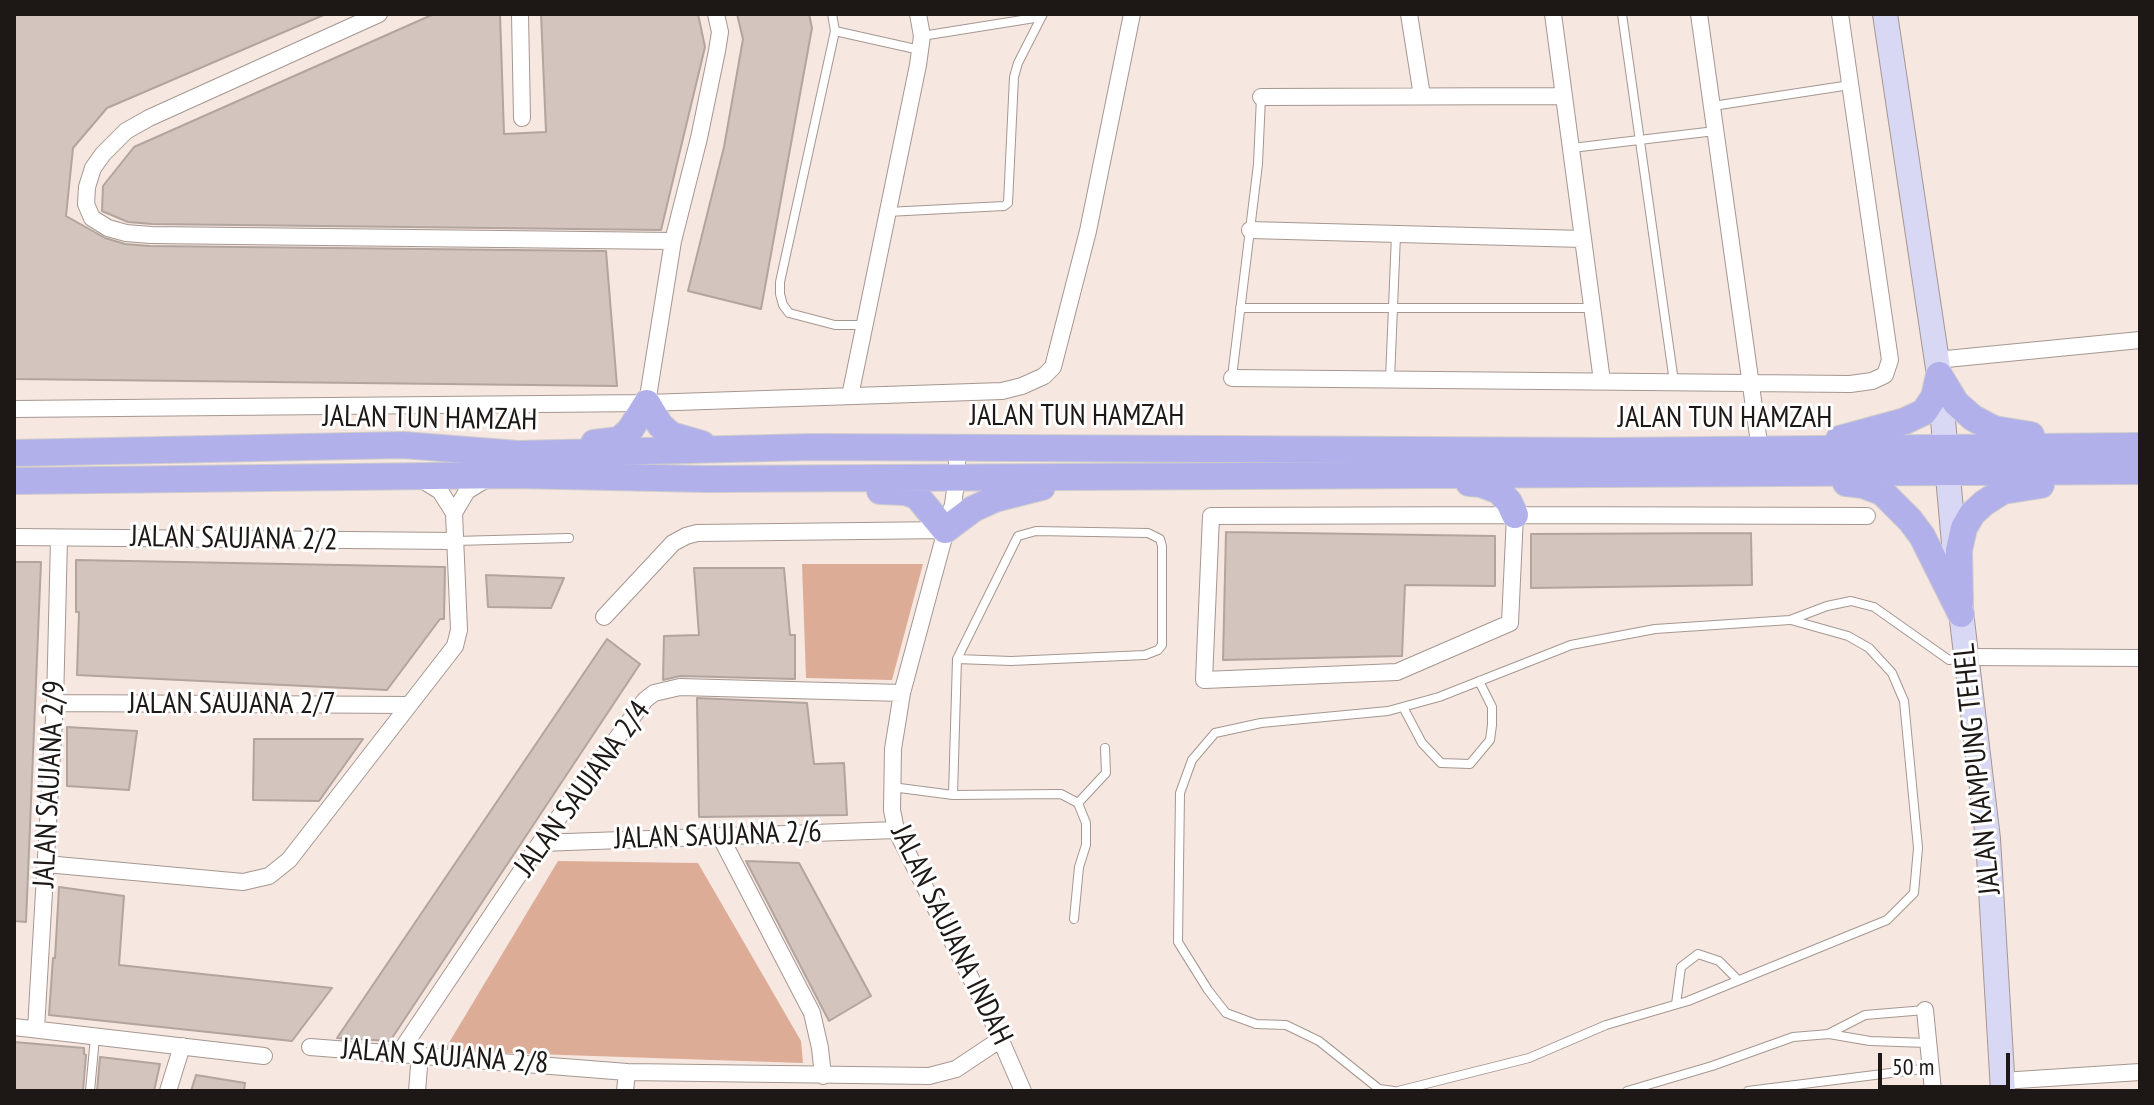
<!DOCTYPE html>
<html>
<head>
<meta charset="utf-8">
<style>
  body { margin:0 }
  #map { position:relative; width:2154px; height:1105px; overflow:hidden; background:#f6e7e0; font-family:"PT Sans Narrow",sans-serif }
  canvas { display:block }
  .frame { position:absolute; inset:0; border:16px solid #1d1816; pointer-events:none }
  .scale { position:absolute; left:1878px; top:1053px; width:132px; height:36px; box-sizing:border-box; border:4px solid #1d1816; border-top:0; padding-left:10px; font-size:24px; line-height:28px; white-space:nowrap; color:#1d1816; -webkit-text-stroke:6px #fff; paint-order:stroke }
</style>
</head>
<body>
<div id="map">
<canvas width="2154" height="1105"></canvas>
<div class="frame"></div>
<div class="scale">50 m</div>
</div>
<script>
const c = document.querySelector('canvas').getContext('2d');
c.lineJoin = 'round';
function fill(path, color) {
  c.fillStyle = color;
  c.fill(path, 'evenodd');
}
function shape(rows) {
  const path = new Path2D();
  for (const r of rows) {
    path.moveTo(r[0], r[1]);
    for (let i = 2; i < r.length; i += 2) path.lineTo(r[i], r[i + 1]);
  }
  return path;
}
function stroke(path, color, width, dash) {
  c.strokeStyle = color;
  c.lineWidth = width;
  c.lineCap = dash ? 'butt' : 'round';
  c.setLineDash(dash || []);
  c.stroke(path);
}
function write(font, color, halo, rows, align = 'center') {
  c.font = font + ' "PT Sans Narrow",sans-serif';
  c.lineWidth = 6;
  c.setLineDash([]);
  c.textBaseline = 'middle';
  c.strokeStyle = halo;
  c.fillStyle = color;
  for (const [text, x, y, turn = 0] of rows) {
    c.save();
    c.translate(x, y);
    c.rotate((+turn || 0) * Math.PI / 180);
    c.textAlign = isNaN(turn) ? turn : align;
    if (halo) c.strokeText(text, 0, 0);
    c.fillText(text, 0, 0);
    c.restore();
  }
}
fill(shape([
  [802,564,923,564,892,680,806,678],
  [558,861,698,863,801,1041,803,1063,444,1051]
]), '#ddac97');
const building = shape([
  [14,14,326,14,107,108,73,148,66,216,105,238,125,244,150,246,606,251,617,386,14,379,14,14],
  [434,14,500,14,504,134,546,132,541,14,698,14,705,47,661,230,152,224,128,222,102,211,103,186,134,147,434,14],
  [737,14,809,14,812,28,761,309,688,291,724,147,743,39,737,14],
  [1226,532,1495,536,1495,586,1405,585,1402,656,1223,660,1226,532],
  [1751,533,1752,585,1531,588,1531,534,1751,533],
  [76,560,445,567,444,619,440,619,387,690,77,675,79,612,76,612,76,560],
  [14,562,41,562,26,922,14,921,14,562],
  [694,568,784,568,790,635,795,635,795,679,680,676,663,680,664,636,699,635,694,568],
  [486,575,564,578,551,608,488,607,486,575],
  [607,639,640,664,390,1041,337,1038,607,639],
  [697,698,807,703,814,764,844,763,847,815,699,817,697,698],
  [67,727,137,731,129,790,67,786,67,727],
  [254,739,363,739,319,801,253,800,254,739],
  [746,861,799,863,871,996,829,1021,746,861],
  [59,887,124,896,119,965,332,988,292,1041,49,1015,53,958,55,958,59,887],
  [14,1042,84,1048,84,1054,86,1055,83,1091,14,1091,14,1042],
  [100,1057,160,1064,154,1091,97,1091,100,1057],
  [196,1075,245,1083,244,1091,191,1091,196,1075]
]);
fill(building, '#d3c4be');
stroke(building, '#b2a49e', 2);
const lane = shape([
  [832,14,835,31,780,282,780,294,783,305,789,313,835,325,864,325],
  [1622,14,1674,382],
  [835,31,920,50],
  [922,36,1041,17],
  [1713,106,1850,85],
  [1572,148,1715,131],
  [887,212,1004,206,1008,203,1014,77,1018,63,1043,14],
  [1240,308,1592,308],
  [1232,377,1258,164,1261,97],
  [1390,379,1396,235],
  [455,541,569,538],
  [1403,707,1422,743,1441,763,1470,764,1490,740,1492,725,1492,707,1479,681],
  [892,787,953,795,1061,794,1078,803,1086,823,1086,845,1079,867,1074,919],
  [953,795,957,659,1018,536,1036,531,1148,533,1160,539,1162,546,1162,645,1158,650,1145,655,1011,661,957,659],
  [1078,803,1106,773,1105,748],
  [1676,1004,1681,967,1698,954,1719,961,1738,980],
  [1830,1033,1865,1015,1925,1010],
  [90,1091,95,1037],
  [1394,1091,1379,1089,1319,1041,1286,1025,1256,1024,1226,1013,1208,990,1178,942,1180,793,1192,760,1215,733,1261,723,1388,711,1439,697,1571,645,1655,629,1790,620,1827,606,1851,601,1874,607,1949,660,1965,657],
  [1398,1091,1529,1058,1606,1025,1688,1001,1887,920,1914,893,1918,848,1904,701,1892,673,1869,648,1848,636,1791,620],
  [1627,1091,1712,1066,1793,1037,1829,1034,1870,1041,1927,1043],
  [1748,1091,1930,1068]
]);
const street = shape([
  [379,14,149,118,126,131,103,154,93,168,87,187,86,204,92,218,108,228,126,233,151,235,673,241],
  [520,14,522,118],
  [1409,14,1422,96],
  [1553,14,1602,381],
  [1699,14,1760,450],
  [1261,97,1564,96],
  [1250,230,1583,239],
  [1936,360,2140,340],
  [1232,378,1850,384,1872,381,1885,375,1890,360,1840,14],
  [850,396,918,65,922,36,918,14],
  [647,403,673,241,699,138,717,51,720,32,716,14],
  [14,409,647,403,1002,391,1022,386,1044,376,1053,367,1088,231,1132,14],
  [957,448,957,477,953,504,902,693,893,749,892,810,896,830,992,1020,1023,1091],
  [454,513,467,491,488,478],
  [1515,515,1510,623,1397,672,1204,680,1211,516,1515,515,1867,516],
  [14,537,455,541],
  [604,617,673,543,686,536,697,533,945,530],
  [1966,657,2140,658],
  [55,703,409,705],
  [720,836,812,1013,820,1048,823,1076],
  [540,843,896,830],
  [46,864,243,882,269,876,289,860,455,646,459,630,454,513,440,491,419,478],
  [1925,1010,1933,1091],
  [14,1027,264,1056],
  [36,1029,55,703,59,538],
  [310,1047,627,1072,929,1076,956,1069,1001,1039],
  [400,1052,540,843,645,700,654,693,680,687,902,693],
  [2002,1081,2140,1072],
  [168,1091,182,1046],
  [417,1091,420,1054],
  [625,1091,627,1072]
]);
const secondary = shape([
  [1885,14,1939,375,1955,555],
  [1959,595,1988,839,2003,1091]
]);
const primary = shape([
  [1939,375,1956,403,1973,418,1994,429,2031,435],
  [1839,439,1905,421,1924,412,1934,397,1939,375],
  [594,443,619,440,630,430,647,403,660,425,671,435,702,444],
  [14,453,403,445,518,454,813,447,1609,451,2140,446],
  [14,481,515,475,706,479,2140,471],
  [1469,483,1481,484,1499,491,1509,502,1515,515],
  [1846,483,1863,485,1882,492,1910,520,1922,536,1961,614],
  [880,491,905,492,917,496,945,530,973,509,995,499,1042,487],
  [1960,603,1959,550,1964,528,1972,514,1984,503,2003,491,2041,485]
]);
stroke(lane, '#a59791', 10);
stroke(street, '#a59791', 18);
stroke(secondary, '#a59791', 26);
stroke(primary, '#cdcccc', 28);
stroke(lane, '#fff', 8);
stroke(street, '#fff', 16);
stroke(secondary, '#d8d8f4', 24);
stroke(primary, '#b2b0ea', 26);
write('30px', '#1d1816', '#fff', [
  ["JALAN TUN HAMZAH",1077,416],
  ["JALAN TUN HAMZAH",1725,418],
  ["JALAN TUN HAMZAH",430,419,1],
  ["JALAN SAUJANA 2/2",234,539,1],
  ["JALAN SAUJANA 2/7",232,704],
  ["JALAN KAMPUNG TEHEL",1978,769,-96],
  ["JALAN SAUJANA 2/9",50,784,-87],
  ["JALAN SAUJANA 2/4",583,789,-54],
  ["JALAN SAUJANA 2/6",718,836,-2],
  ["JALAN SAUJANA INDAH",951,935,64],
  ["JALAN SAUJANA 2/8",445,1057,4]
]);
</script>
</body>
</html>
